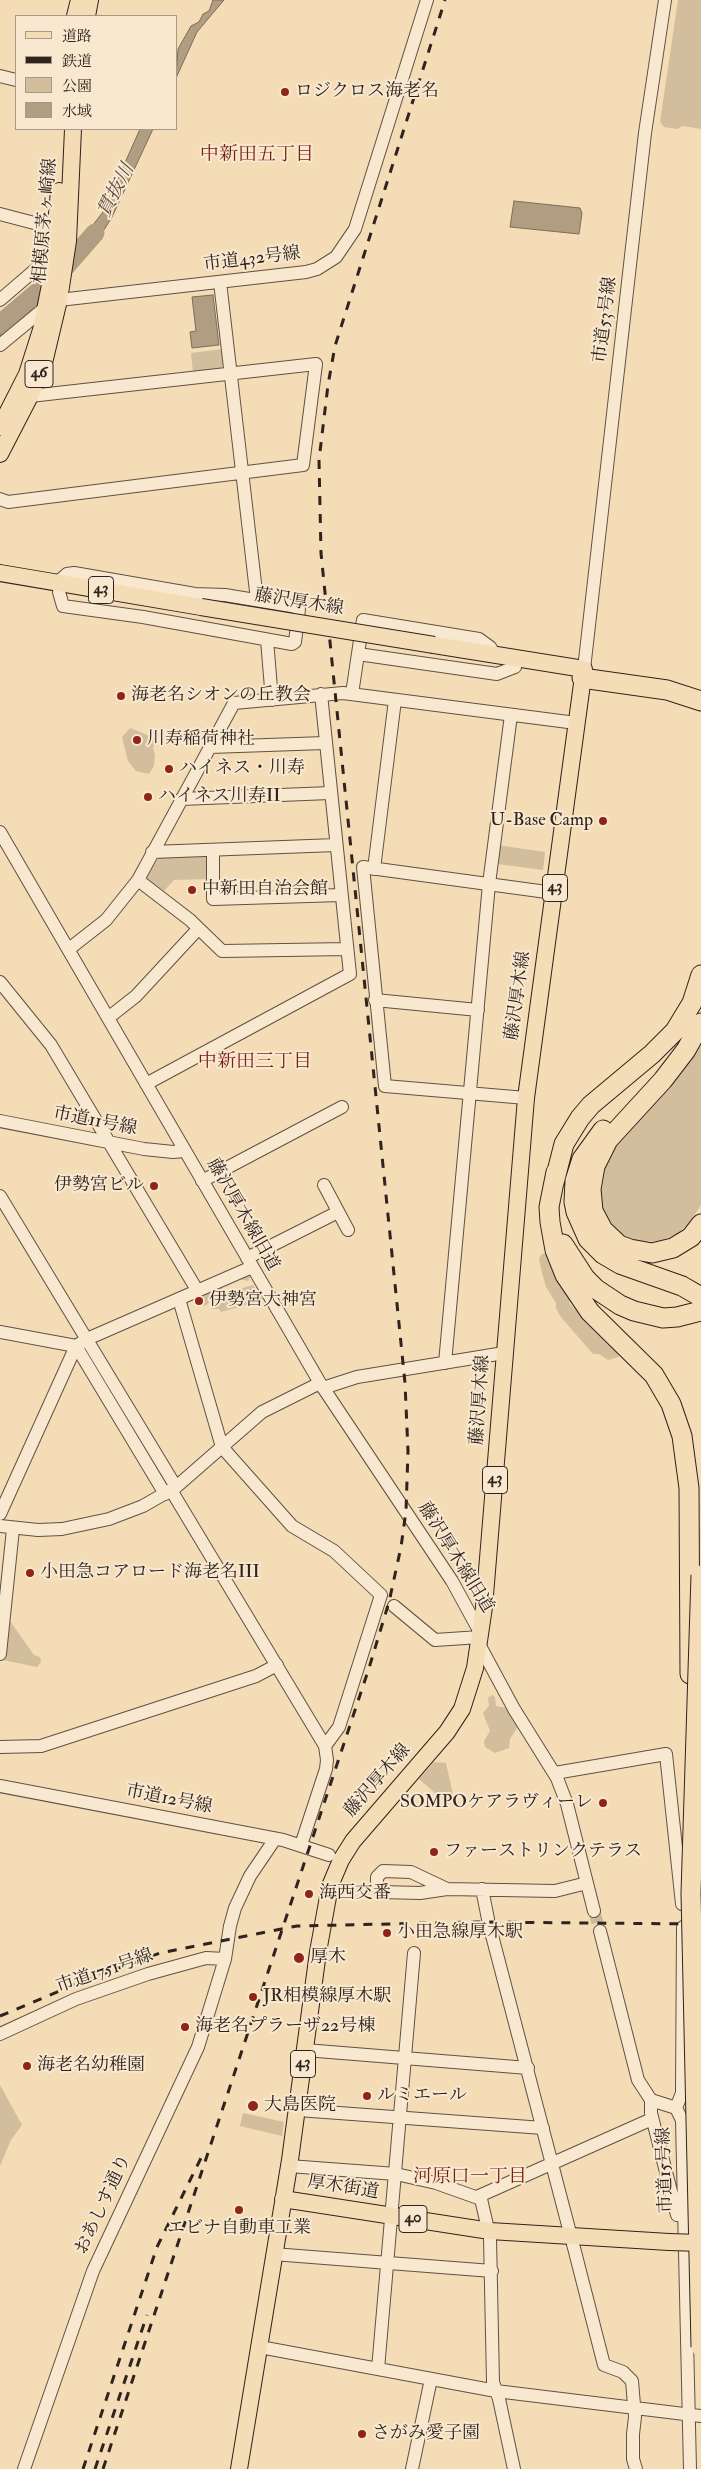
<!DOCTYPE html>
<html>
<head>
<meta charset="utf-8">
<style>
  body { margin:0 }
  #map { position:relative; width:701px; height:2469px; overflow:hidden; background:#f4dcb6; font-family:"IM FELL Double Pica","Noto Serif JP",serif }
  canvas { display:block }
  .legend { position:absolute; left:15px; top:15px; width:162px; height:115px; box-sizing:border-box; background:#f8e8d0; border:1px solid #a79988; margin:0; padding:6px 9px; list-style:none; font-size:15px; color:#2e231d }
  .legend li { display:flex; align-items:center; gap:10px; height:25px }
  .legend b { width:25px; border:1px solid #a79988 }
</style>
</head>
<body>
<div id="map">
<canvas width="701" height="2469"></canvas>
<ul class="legend">
<li><b style="height:6px;background:#f4dcb6"></b>道路</li>
<li><b style="height:6px;background:#2e231d"></b>鉄道</li>
<li><b style="height:14px;background:#d2bd9c"></b>公園</li>
<li><b style="height:14px;background:#b19d82"></b>水域</li>
</ul>
</div>
<script>
const c = document.querySelector('canvas').getContext('2d');
c.lineJoin = 'round';
function fill(path, color) {
  c.fillStyle = color;
  c.fill(path, 'evenodd');
}
function shape(rows) {
  const path = new Path2D();
  for (const r of rows) {
    path.moveTo(r[0], r[1]);
    for (let i = 2; i < r.length; i += 2) path.lineTo(r[i], r[i + 1]);
  }
  return path;
}
function stroke(path, color, width, dash) {
  c.strokeStyle = color;
  c.lineWidth = width;
  c.lineCap = dash ? 'butt' : 'round';
  c.setLineDash(dash || []);
  c.stroke(path);
}
function write(font, color, halo, rows, align = 'center') {
  c.font = font + ' "IM FELL Double Pica","Noto Serif JP",serif';
  c.lineWidth = 4;
  c.setLineDash([]);
  c.textBaseline = 'middle';
  c.strokeStyle = halo;
  c.fillStyle = color;
  for (const [text, x, y, turn = 0] of rows) {
    c.save();
    c.translate(x, y);
    c.rotate((+turn || 0) * Math.PI / 180);
    c.textAlign = isNaN(turn) ? turn : align;
    if (halo) c.strokeText(text, 0, 0);
    c.fillText(text, 0, 0);
    c.restore();
  }
}
fill(shape([
  [678,0,701,0,701,129,683,126,677,129,664,127,660,122],
  [222,349,224,364,220,370,193,373,191,353],
  [130,728,157,739,153,748,155,755,154,766,149,774,136,771,128,761,122,737],
  [497,845,545,852,543,870,497,864],
  [208,855,210,879,174,880,164,891,147,878,159,857],
  [701,1034,701,1205,689,1223,677,1234,660,1241,641,1242,626,1237,612,1228,602,1215,599,1200,601,1171,606,1156],
  [547,1253,553,1270,570,1301,569,1303,617,1352,619,1357,608,1360,599,1354,593,1354,560,1316,556,1308,556,1303,546,1287,542,1273,539,1259,542,1254],
  [247,1273,250,1277,248,1281,239,1279,226,1284,222,1287,222,1294,253,1285,263,1300,221,1312,219,1309,211,1309,215,1304,212,1298,209,1298,208,1304,204,1306,200,1296],
  [10,1621,34,1655,40,1657,41,1662,37,1667,3,1660],
  [492,1695,495,1697,496,1706,508,1708,516,1720,517,1728,510,1739,509,1748,495,1753,485,1747,484,1741,490,1731,483,1713,489,1706,488,1698],
  [434,1762,446,1763,455,1803,444,1801,419,1779],
  [0,2085,22,2125,11,2140,0,2166],
  [243,2113,284,2122,282,2136,240,2126]
]), '#d2bd9c');
const water = shape([
  [213,0,224,0,197,32,176,78,178,49,191,26,199,22,203,14,209,11,213,0],
  [140,129,153,129,112,217,97,241,78,265,79,243,103,212,140,129],
  [514,201,580,208,582,213,579,234,510,227,514,201],
  [39,284,34,307,0,339,0,319,39,284],
  [213,295,219,345,192,348,190,332,196,331,192,297,213,295]
]);
fill(water, '#b19d82');
stroke(water, '#7d6c5a', 1);
stroke(shape([
  [0,324,60,273,95,233],
  [114,1395,166,1483]
]), '#b19d82', 19);
stroke(shape([
  [594,1911,600,1931]
]), '#ccb797', 12, [12, 6]);
const minor = shape([
  [0,76,16,80],
  [0,214,57,229],
  [220,282,257,600],
  [0,300,57,251],
  [0,345,46,307,59,300,306,272,317,269,336,257,355,229,427,0],
  [0,499,8,502,303,465,316,364,30,396],
  [57,583,67,574,74,573,195,594,225,595,297,607,299,609,295,642,292,644,143,617,63,606,59,592],
  [267,640,272,700],
  [358,654,497,674,515,667],
  [584,669,645,133,665,0],
  [352,694,363,620,479,639,490,647,495,655],
  [210,747,325,743],
  [181,799,330,793],
  [0,832,320,1383,452,1581,481,1634],
  [213,850,213,899,341,895],
  [152,852,336,845],
  [374,869,395,700],
  [138,880,190,920,222,951,347,949],
  [69,949,106,920,138,880,234,703,343,693,576,723],
  [0,982,51,1045,197,1290],
  [375,1000,478,1010],
  [108,1018,136,996,198,929],
  [146,1084,350,974,321,694],
  [526,1098,385,1086,363,867,554,893],
  [0,1121,144,1149,173,1152,184,1151],
  [202,1181,342,1107],
  [324,1185,348,1230],
  [0,1196,176,1487],
  [247,1258,338,1212],
  [179,1299,222,1447,292,1526,334,1551,381,1595,339,1727,325,1746],
  [0,1332,76,1346,87,1339,252,1267],
  [76,1346,165,1494],
  [445,1363,489,884,511,715],
  [323,1388,357,1377,504,1353],
  [171,1490,325,1746,327,1760,326,1769,301,1845],
  [0,1514,76,1346],
  [0,1526,38,1530,62,1529,109,1519,143,1506,176,1487,262,1412,320,1383],
  [394,1606,435,1640,480,1637],
  [479,1644,514,1709,557,1778,567,1804,594,1911],
  [0,1654,13,1529],
  [0,1747,41,1746,256,1676,277,1665],
  [555,1773,666,1754,682,1904],
  [0,1786,283,1840,329,1855],
  [447,1889,411,1872,383,1871,377,1877,377,1888,381,1892,420,1893,447,1889,555,1891,587,1883],
  [482,1889,488,1919],
  [489,1924,569,2229],
  [600,1931,638,2080,651,2100,651,2113,677,2215],
  [0,2034,76,1999,148,1974,206,1958,225,1959],
  [305,2050,528,2068],
  [651,2100,676,2108,682,2120,690,2469],
  [676,2108,682,2093,683,1927],
  [298,2110,543,2128],
  [289,2166,396,2174,436,2183,481,2199,490,2238,493,2382,499,2399,514,2469],
  [479,2196,652,2119],
  [573,2244,604,2365,623,2372,632,2381,635,2417,633,2434,633,2459,636,2469],
  [273,2254,492,2271],
  [260,2347,496,2391,701,2416],
  [378,2369,414,1953],
  [24,2469,93,2271,198,2047,225,1959,230,1926,235,1908,250,1876,275,1839],
  [412,2469,431,2379]
]);
const major = shape([
  [75,16,79,0],
  [87,16,90,0],
  [0,427,27,374,41,330,51,280,59,191],
  [0,454,30,396,44,363,59,300,68,241,73,129],
  [0,573,201,607],
  [283,2199,490,2231,669,2242],
  [239,2469,290,2160,318,1952,330,1886,341,1860,353,1841,447,1732,462,1709,475,1668,484,1607,526,1098,584,669,434,645]
]);
const highway = shape([
  [582,678,667,690,701,701],
  [701,1023,686,1050,663,1080,608,1140,595,1166,591,1189,593,1211,603,1230,619,1245,630,1249,652,1253,673,1248,691,1237,701,1224],
  [603,1130,582,1159,575,1181,574,1202,576,1212,588,1239,603,1254,620,1264,682,1286,701,1297],
  [556,1172,549,1207,550,1222,555,1250,565,1275,590,1312,654,1375,671,1404,682,1436,689,1488,690,1674],
  [554,1183,564,1144,580,1118,591,1105,652,1054,675,1031,692,1003,701,975],
  [563,1244,585,1278,596,1289,620,1305,634,1311,663,1318,677,1317,701,1311]
]);
stroke(minor, '#605143', 14);
stroke(major, '#2e231d', 18);
stroke(highway, '#2e231d', 21);
stroke(minor, '#f8e8d0', 12);
stroke(major, '#f4dcb6', 16);
stroke(highway, '#f4dcb6', 19);
stroke(shape([
  [0,2016,81,1982,160,1953,297,1926,477,1922,701,1924],
  [83,2469,157,2247,203,2154],
  [95,2469,147,2315],
  [103,2469,369,1668,389,1602,401,1547,406,1511,408,1451,405,1383,321,553,319,460,328,385,335,346,445,0]
]), '#2e231d', 3, [9, 9]);
const majorBridge = shape([
  [201,607,434,645],
  [669,2242,701,2243]
]);
const highwayBridge = shape([
  [701,1575,691,1893,701,2347]
]);
stroke(majorBridge, '#2e231d', 18, []);
stroke(highwayBridge, '#2e231d', 21, []);
stroke(majorBridge, '#f4dcb6', 16);
stroke(highwayBridge, '#f4dcb6', 19);
for (const [x, y, r, color] of [
  [285,92,5,"#8f2418"],
  [121,696,5,"#8f2418"],
  [137,740,5,"#8f2418"],
  [169,769,5,"#8f2418"],
  [148,797,5,"#8f2418"],
  [603,821,5,"#8f2418"],
  [192,890,5,"#8f2418"],
  [154,1186,5,"#8f2418"],
  [199,1301,5,"#8f2418"],
  [30,1573,5,"#8f2418"],
  [603,1803,5,"#8f2418"],
  [434,1852,5,"#8f2418"],
  [309,1894,5,"#8f2418"],
  [387,1933,5,"#8f2418"],
  [299,1958,6,"#8f2418"],
  [253,1997,5,"#8f2418"],
  [185,2027,5,"#8f2418"],
  [27,2066,5,"#8f2418"],
  [367,2096,5,"#8f2418"],
  [253,2106,6,"#8f2418"],
  [239,2210,5,"#8f2418"],
  [362,2434,5,"#8f2418"]
]) {
  const dot = new Path2D();
  dot.arc(x, y, r, 0, 2 * Math.PI);
  c.fillStyle = color;
  c.fill(dot);
  stroke(dot, '#f8e8d0', 2);
}
for (const [x, y, w] of [
  [39,374,28],
  [101,590,25],
  [555,888,25],
  [495,1480,25],
  [303,2064,25],
  [413,2219,28]
]) {
  const box = new Path2D();
  box.roundRect(x - w / 2, y - 13.5, w, 27, 4);
  c.fillStyle = '#f8e8d0';
  c.fill(box);
  stroke(box, '#2e231d', 1);
}
write('bold 16px', '#2e231d', null, [
  ["46",39,374],
  ["43",101,590],
  ["43",555,888],
  ["43",495,1480],
  ["43",303,2064],
  ["40",413,2219]
]);
write('18px', '#2e231d', '#f8e8d0', [
  ["ロジクロス海老名",295,92],
  ["海老名シオンの丘教会",131,696],
  ["川寿稲荷神社",147,740],
  ["ハイネス・川寿",179,769],
  ["ハイネス川寿II",158,797],
  ["U-Base Camp",593,821,"right"],
  ["中新田自治会館",202,890],
  ["伊勢宮ビル",144,1186,"right"],
  ["伊勢宮大神宮",209,1301],
  ["小田急コアロード海老名III",40,1573],
  ["SOMPOケアラヴィーレ",593,1803,"right"],
  ["ファーストリンクテラス",444,1852],
  ["海西交番",319,1894],
  ["小田急線厚木駅",397,1933],
  ["厚木",310,1958],
  ["JR相模線厚木駅",263,1997],
  ["海老名プラーザ22号棟",195,2027],
  ["海老名幼稚園",37,2066],
  ["ルミエール",377,2096],
  ["大島医院",264,2106],
  ["エビナ自動車工業",239,2229,"center"],
  ["さがみ愛子園",372,2434]
], 'left');
write('18px', '#2e231d', '#f8e8d0', [
  ["相模原茅ヶ崎線",46,221,-85],
  ["市道432号線",252,260,-7],
  ["市道53号線",606,320,-83],
  ["藤沢厚木線",299,603,9],
  ["藤沢厚木線",519,996,-82],
  ["市道11号線",95,1122,11],
  ["藤沢厚木線旧道",242,1215,60],
  ["藤沢厚木線",481,1400,-86],
  ["藤沢厚木線旧道",455,1558,58],
  ["藤沢厚木線",378,1781,-49],
  ["市道12号線",169,1800,11],
  ["市道1751号線",105,1972,-19],
  ["市道15号線",666,2170,-92],
  ["厚木街道",343,2188,9],
  ["おあしす通り",104,2205,-65]
]);
write('19px', '#7a1f14', '#f8e8d0', [
  ["中新田五丁目",257,156],
  ["中新田三丁目",255,1063],
  ["河原口一丁目",470,2178]
]);
write('italic 19px', '#5c4e40', '#f8e8d0', [
  ["貫抜川",117,191,-63]
]);
</script>
</body>
</html>
